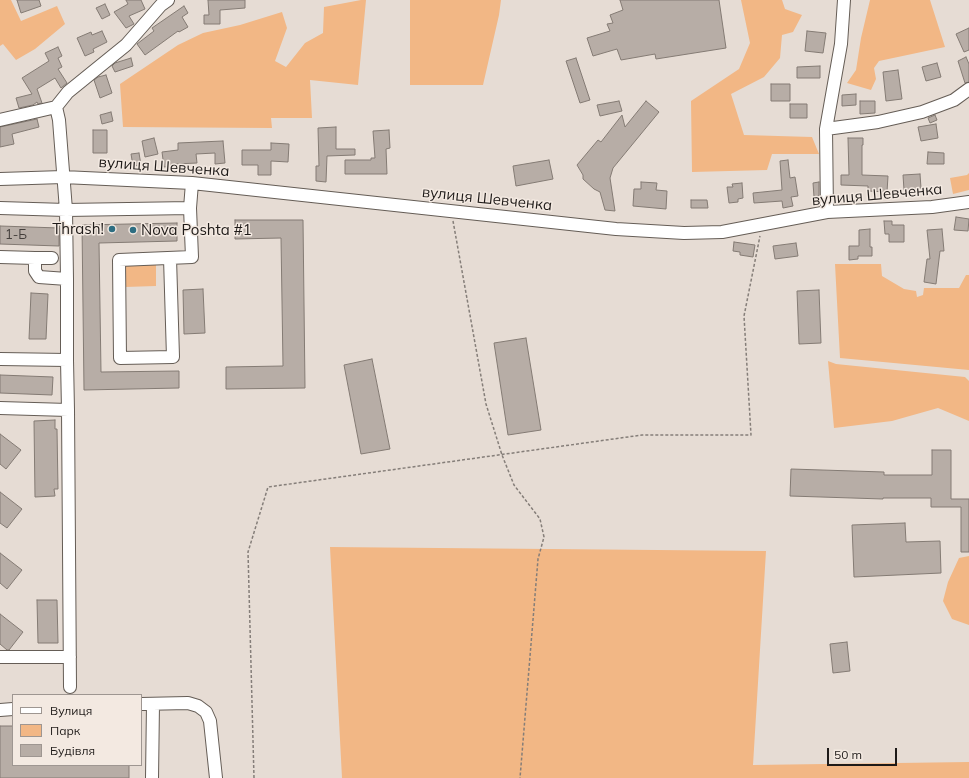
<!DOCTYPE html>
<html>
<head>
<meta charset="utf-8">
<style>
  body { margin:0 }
  #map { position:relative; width:969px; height:778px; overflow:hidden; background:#e6dcd4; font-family:Mulish,sans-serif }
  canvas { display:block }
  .legend { position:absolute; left:12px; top:694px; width:130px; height:72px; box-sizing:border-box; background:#f3e9e1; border:1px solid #9e9691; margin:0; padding:5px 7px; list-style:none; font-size:12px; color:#1e1a18 }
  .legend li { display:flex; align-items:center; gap:8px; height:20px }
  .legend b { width:20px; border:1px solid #9e9691 }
  .scale { position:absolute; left:827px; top:748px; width:70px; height:18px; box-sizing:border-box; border:2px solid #1e1a18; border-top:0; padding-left:5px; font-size:12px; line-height:14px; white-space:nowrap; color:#1e1a18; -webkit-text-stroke:3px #f3e9e1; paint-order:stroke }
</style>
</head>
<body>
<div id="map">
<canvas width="969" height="778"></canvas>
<ul class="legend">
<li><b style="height:5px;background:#fff"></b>Вулиця</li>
<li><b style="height:11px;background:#f2b785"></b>Парк</li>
<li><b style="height:11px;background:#b7ada6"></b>Будівля</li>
</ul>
<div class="scale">50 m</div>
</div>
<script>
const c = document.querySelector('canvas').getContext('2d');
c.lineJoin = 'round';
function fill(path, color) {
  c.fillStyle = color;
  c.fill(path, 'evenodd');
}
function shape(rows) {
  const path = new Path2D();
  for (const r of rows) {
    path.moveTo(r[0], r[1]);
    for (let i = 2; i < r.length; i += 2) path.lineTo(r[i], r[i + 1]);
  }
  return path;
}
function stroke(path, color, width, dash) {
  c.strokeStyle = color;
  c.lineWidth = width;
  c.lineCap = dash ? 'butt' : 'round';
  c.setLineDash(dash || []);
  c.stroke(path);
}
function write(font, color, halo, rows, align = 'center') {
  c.font = font + ' Mulish,sans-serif';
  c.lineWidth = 3;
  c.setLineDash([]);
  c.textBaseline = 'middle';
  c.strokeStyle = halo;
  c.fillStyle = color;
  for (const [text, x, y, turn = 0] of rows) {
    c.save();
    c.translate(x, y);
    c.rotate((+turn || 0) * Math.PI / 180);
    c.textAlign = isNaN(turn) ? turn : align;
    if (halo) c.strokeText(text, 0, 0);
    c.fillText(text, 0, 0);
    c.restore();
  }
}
fill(shape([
  [0,0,11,0,21,21,57,6,65,24,35,49,16,60,3,44,0,46],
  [361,0,366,0,358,85,310,80,312,118,271,118,272,128,123,127,120,84,178,45,203,33,240,25,282,12,287,28,275,61,286,67,305,43,323,33,324,7],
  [410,0,501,0,499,15,483,85,410,85],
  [741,0,782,0,785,9,802,15,793,32,782,35,780,58,764,77,731,94,744,135,812,137,819,154,772,154,767,170,692,172,691,101,739,69,750,43],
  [870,0,930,0,945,47,879,61,874,68,876,79,871,90,847,83,856,70,861,38],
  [969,173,969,190,953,194,950,178,967,175],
  [125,264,156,264,156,286,125,287],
  [835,264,881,264,882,276,904,289,916,291,917,297,923,295,924,288,959,288,966,275,969,275,969,370,840,358],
  [828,361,836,364,965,377,969,381,969,421,938,408,892,421,834,428],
  [330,547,766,551,753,765,969,762,969,778,342,778],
  [969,556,969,625,952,619,943,601,948,582,959,558]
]), '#f2b785');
const building = shape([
  [17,0,39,0,41,6,21,13,17,0],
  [126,0,141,0,145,9,129,16,134,24,126,28,114,12,128,4,126,0],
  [208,0,245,0,245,8,220,10,220,24,204,24,204,15,209,15,208,0],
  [620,0,719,0,726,48,656,59,655,54,621,60,617,49,593,56,587,38,610,31,607,24,613,23,610,15,623,10,620,0],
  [105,4,110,15,102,19,96,8,105,4],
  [184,6,188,13,182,17,188,27,179,32,178,31,145,55,137,44,154,31,152,28,184,6],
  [969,28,969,50,964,52,956,34,969,28],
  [102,31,107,42,93,49,94,52,85,56,77,38,91,32,92,35,102,31],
  [807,31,826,33,823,53,805,51,807,31],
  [58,47,62,56,58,58,62,67,58,69,67,83,61,88,55,78,37,89,42,103,38,104,37,102,33,105,19,108,16,98,32,94,22,78,49,61,45,53,58,47],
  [966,57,969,64,969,82,965,83,958,61,966,57],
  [131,58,133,66,115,72,112,66,115,63,131,58],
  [576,58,590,100,580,103,566,61,576,58],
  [937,63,941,77,926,81,922,67,937,63],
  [820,66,820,78,797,78,797,67,820,66],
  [898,70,902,99,886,101,883,72,898,70],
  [106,75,112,93,100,98,94,80,98,77,106,75],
  [771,84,790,84,790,101,771,101,771,84],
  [856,94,856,105,842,106,842,95,856,94],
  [619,101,622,111,600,116,597,105,619,101],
  [646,101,659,112,613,168,610,178,615,211,605,210,600,192,594,189,583,179,583,175,577,165,598,140,601,142,622,115,625,127,646,101],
  [860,101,875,101,875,113,860,114,860,101],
  [790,104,807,104,807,118,790,118,790,104],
  [111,112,113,121,102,124,100,115,111,112],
  [935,115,937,120,930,123,928,118,935,115],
  [37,119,39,127,12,134,14,144,0,147,0,127,37,119],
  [936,124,938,138,921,141,918,127,936,124],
  [336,127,336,149,355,149,355,155,327,156,326,182,316,181,316,166,319,166,318,128,336,127],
  [93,130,107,130,107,153,93,153,93,130],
  [389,130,390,148,386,149,387,174,345,174,345,160,371,160,371,158,375,158,373,131,389,130],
  [154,138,158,154,145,157,142,141,154,138],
  [848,138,863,138,863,145,862,145,862,175,888,176,887,192,868,191,868,186,841,185,841,175,849,175,848,138],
  [223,141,225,163,215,164,215,153,196,154,197,163,175,164,175,166,164,167,162,152,178,150,178,143,223,141],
  [271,143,289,144,288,162,271,161,271,175,258,175,258,165,242,165,242,150,271,150,271,143],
  [928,152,944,153,944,164,927,164,928,152],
  [139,153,141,165,133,166,131,154,139,153],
  [549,160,553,179,516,186,513,166,549,160],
  [788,160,790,178,795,177,798,196,791,197,793,206,783,208,782,201,754,203,753,193,782,190,780,161,788,160],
  [920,174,921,188,917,188,918,193,910,193,910,190,904,190,903,175,920,174],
  [641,182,657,183,656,190,667,191,666,209,633,206,634,189,641,189,641,182],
  [819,182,819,196,814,197,813,183,819,182],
  [742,183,743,198,738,199,738,202,729,203,727,187,733,187,732,184,742,183],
  [691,200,707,200,708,208,691,208,691,200],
  [956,217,969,219,968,231,954,230,956,217],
  [235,220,303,220,305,388,226,389,226,367,283,366,281,238,235,239,235,220],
  [884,221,892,221,892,225,904,225,904,242,889,242,889,234,885,234,884,221],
  [177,223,177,241,99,243,101,372,179,371,179,388,84,390,82,225,177,223],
  [0,226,59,228,59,246,0,244,0,226],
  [870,229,870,247,872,247,872,256,858,256,858,259,849,260,849,246,859,246,859,230,870,229],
  [942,229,944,251,940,251,936,284,924,282,927,259,930,259,927,230,942,229],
  [734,242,755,245,753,257,740,255,740,252,733,251,734,242],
  [796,243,798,256,775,259,773,246,796,243],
  [203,289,205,333,184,334,183,290,203,289],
  [819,290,821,343,799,344,797,291,819,290],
  [31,293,48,294,46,339,29,339,31,293],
  [526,338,541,430,508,435,494,343,526,338],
  [372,359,390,449,361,454,344,365,372,359],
  [0,375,53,377,52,395,0,393,0,375],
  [55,420,55,429,57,429,58,489,54,489,55,496,35,497,34,421,55,420],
  [0,434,21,450,6,469,0,464,0,434],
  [932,450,951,450,951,499,969,499,969,552,961,552,961,507,931,507,931,498,883,498,883,499,790,496,791,469,884,472,884,475,932,475,932,450],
  [0,492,22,509,7,528,0,523,0,492],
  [905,523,906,542,940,541,941,573,854,577,852,525,905,523],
  [0,553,22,570,7,589,0,583,0,553],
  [37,600,57,600,58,643,38,643,37,600],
  [0,614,23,632,9,650,7,650,0,644,0,614],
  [847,642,850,671,833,673,830,644,847,642],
  [0,726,13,726,13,765,129,765,129,778,0,778,0,726]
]);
fill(building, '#b7ada6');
stroke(building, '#847b74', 1);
const minor = shape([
  [0,120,56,107,68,92,126,45,161,5,168,0],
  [826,129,878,122,922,112,954,100,969,89],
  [0,179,63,177,192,183,616,229,684,233,722,232,827,212,932,207,969,202],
  [0,208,66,210,190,208],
  [827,212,826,129,841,44,844,0],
  [0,257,35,258,35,271,39,277,67,279],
  [35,258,52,258],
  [170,258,173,357,120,358,119,260,192,257,190,208,192,183],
  [0,359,67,360,67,279,66,210,59,120,56,107],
  [0,408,68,410,67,360],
  [68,410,70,687],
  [0,657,70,657],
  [141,704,188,703,198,706,206,712,210,721,216,778],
  [0,710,13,709],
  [152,778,153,704]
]);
stroke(minor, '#655d56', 14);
stroke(shape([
  [453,221,486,404,502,455,514,485,540,519,544,537,538,559,520,778],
  [254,778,248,552,268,487,642,435,751,435,744,316,760,236]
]), '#857e79', 1.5, [3, 2]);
stroke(minor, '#fff', 12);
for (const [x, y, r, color] of [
  [112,229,4,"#2e6e82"],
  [133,230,4,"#2e6e82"]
]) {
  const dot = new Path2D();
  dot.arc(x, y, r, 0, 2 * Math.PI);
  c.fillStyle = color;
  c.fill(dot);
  stroke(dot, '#f3e9e1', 1.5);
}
write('13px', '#443f3c', null, [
  ["1-Б",16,235]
]);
write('15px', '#1e1a18', '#f3e9e1', [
  ["вулиця Шевченка",164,167,4],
  ["вулиця Шевченка",877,195,-5],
  ["вулиця Шевченка",487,199,6]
]);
write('15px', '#1e1a18', '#f3e9e1', [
  ["Thrash!",104,229],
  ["Nova Poshta #1",141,230,"left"]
], 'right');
</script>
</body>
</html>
